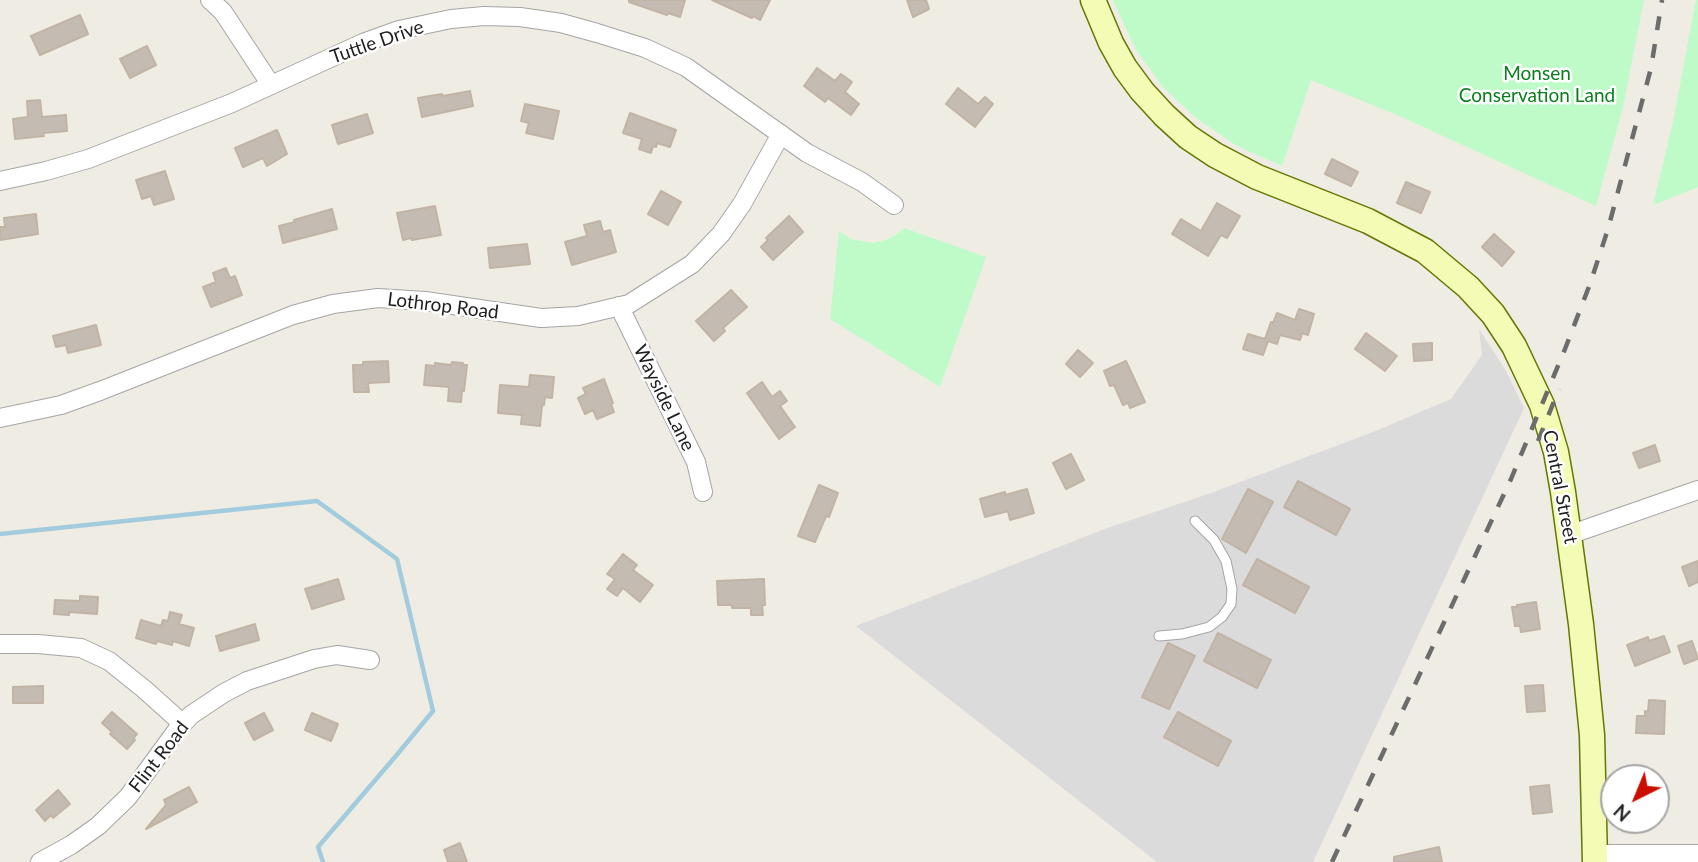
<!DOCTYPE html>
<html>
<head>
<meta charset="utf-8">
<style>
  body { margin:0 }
  #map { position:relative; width:1698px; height:862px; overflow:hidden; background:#efece3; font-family:Lato,sans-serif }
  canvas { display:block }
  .north { position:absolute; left:1600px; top:764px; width:70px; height:70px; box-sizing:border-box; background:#fff; border:2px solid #a5a5a5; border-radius:50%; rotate:223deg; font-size:19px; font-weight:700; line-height:28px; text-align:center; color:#1e1e1e }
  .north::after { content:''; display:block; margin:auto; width:24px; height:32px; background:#cb0e00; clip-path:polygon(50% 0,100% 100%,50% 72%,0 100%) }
</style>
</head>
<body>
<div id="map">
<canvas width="1698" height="862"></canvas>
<div class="north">N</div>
</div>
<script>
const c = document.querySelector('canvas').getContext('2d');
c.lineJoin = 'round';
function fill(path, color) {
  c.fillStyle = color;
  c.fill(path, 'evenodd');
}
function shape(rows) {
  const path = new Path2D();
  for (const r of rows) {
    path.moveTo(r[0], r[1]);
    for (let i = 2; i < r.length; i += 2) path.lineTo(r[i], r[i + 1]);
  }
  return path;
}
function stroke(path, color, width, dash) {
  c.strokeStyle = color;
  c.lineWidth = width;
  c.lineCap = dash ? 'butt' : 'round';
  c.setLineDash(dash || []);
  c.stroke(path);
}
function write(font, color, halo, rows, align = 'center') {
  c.font = font + ' Lato,sans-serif';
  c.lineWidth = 5;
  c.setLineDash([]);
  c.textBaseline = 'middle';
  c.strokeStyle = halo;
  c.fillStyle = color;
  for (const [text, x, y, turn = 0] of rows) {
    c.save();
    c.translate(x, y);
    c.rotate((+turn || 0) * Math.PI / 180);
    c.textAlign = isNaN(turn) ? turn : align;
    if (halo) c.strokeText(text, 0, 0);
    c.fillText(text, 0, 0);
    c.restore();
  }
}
fill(shape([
  [1479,329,1505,369,1524,408,1313,862,1157,862,856,626,1110,527,1211,493,1373,432,1451,399,1482,355]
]), '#dcdbdb');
fill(shape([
  [1113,0,1644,0,1623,107,1596,206,1397,115,1311,80,1282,166,1237,146,1196,118,1163,87,1136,50],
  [1696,0,1698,0,1698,187,1653,205,1673,122],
  [904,228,986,257,940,387,830,319,839,231,851,239,873,243,886,240,896,235]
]), '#bffbc8');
stroke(shape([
  [0,534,317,501,397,559,433,711,395,757,318,847,323,862]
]), '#a2ccde', 4.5);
const building = shape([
  [629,0,685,0,680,17,668,13,667,15,629,2,629,0],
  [712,0,770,0,760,20,753,16,752,18,712,0],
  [907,0,926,0,929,9,913,17,907,0],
  [80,15,88,34,40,55,31,36,80,15],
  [147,46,156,65,130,78,120,59,147,46],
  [817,68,835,81,841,74,852,82,845,92,859,104,851,115,828,98,825,102,804,86,817,68],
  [958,88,978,104,985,97,993,104,975,127,946,104,958,88],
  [470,91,473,106,422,117,418,98,442,94,443,96,470,91],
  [40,100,42,117,66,115,67,131,43,133,44,136,15,139,13,119,28,117,27,101,40,100],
  [525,104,559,111,553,139,526,133,529,123,521,121,525,104],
  [630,113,676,130,670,147,657,143,656,147,653,146,651,153,639,149,642,139,623,133,630,113],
  [367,114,373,133,338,144,332,125,367,114],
  [277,130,287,154,267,166,263,158,243,167,235,148,277,130],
  [1332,159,1358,172,1351,186,1325,174,1332,159],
  [165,171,174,199,154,205,151,196,142,199,136,180,165,171],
  [1406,182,1430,192,1421,213,1397,203,1406,182],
  [661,191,681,202,668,225,648,214,661,191],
  [1217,203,1240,216,1227,238,1221,235,1208,256,1172,234,1181,219,1201,231,1217,203],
  [435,206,441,235,412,240,411,238,403,240,397,213,435,206],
  [332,209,337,229,283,243,279,226,295,222,294,220,332,209],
  [36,214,38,234,0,240,0,227,5,227,4,218,36,214],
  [789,216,803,232,773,260,761,247,768,240,766,238,789,216],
  [600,221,603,232,610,230,616,252,572,265,565,242,587,236,584,225,600,221],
  [1494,234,1514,252,1502,266,1482,247,1494,234],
  [527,244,530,264,490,268,488,248,527,244],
  [226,268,230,278,235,276,242,295,211,307,203,287,216,282,213,273,226,268],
  [731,290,747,307,723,328,725,331,714,341,696,321,731,290],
  [1299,309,1314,314,1308,335,1302,333,1300,340,1280,335,1277,344,1268,341,1263,355,1243,349,1248,334,1265,339,1271,322,1273,323,1277,313,1295,320,1299,309],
  [96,325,101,345,68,353,66,345,56,347,53,336,96,325],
  [1366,333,1397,356,1385,371,1355,349,1366,333],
  [1432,343,1432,360,1414,361,1413,344,1432,343],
  [1078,350,1093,363,1080,377,1066,364,1078,350],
  [388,361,389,382,368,383,369,392,354,392,353,365,363,365,363,362,388,361],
  [1126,361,1145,402,1130,408,1128,403,1123,405,1114,385,1110,386,1104,371,1126,361],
  [452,362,463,363,462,365,467,365,464,391,462,391,461,402,448,401,449,387,424,385,426,365,435,366,435,363,451,365,452,362],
  [530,375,554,377,552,398,545,397,544,405,542,405,540,426,521,424,522,415,498,413,500,385,529,387,530,375],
  [604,379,613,403,611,404,614,412,597,419,593,410,585,414,578,398,586,394,583,388,604,379],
  [762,382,772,397,780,391,787,401,780,406,795,427,779,439,747,393,762,382],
  [1655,445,1660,461,1639,468,1633,453,1655,445],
  [1071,454,1084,480,1066,489,1053,463,1071,454],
  [1298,481,1350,509,1336,535,1284,507,1298,481],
  [819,485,838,493,829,517,826,516,815,542,798,536,819,485],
  [1027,489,1034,513,1010,520,1008,511,985,517,980,499,1005,492,1005,495,1027,489],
  [1248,489,1273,502,1246,553,1222,539,1248,489],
  [623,554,637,565,633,570,653,585,640,602,623,588,617,596,607,589,615,579,607,574,623,554],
  [1257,559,1309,587,1295,613,1243,585,1257,559],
  [1698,561,1698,582,1689,586,1682,567,1698,561],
  [338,579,344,599,312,609,305,589,338,579],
  [764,579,765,605,762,605,763,615,751,615,751,608,732,608,732,605,718,605,717,581,764,579],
  [80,596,98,597,97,614,69,612,69,615,54,614,55,600,80,601,80,596],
  [1536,602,1540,629,1521,632,1520,626,1515,626,1512,607,1517,607,1517,605,1536,602],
  [170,612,182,615,179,624,194,628,189,646,173,641,172,645,157,641,156,644,136,638,141,620,161,626,163,620,168,621,170,612],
  [255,624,259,640,220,651,216,636,255,624],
  [1218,633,1271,660,1257,688,1204,661,1218,633],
  [1664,636,1670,652,1635,666,1627,645,1648,637,1649,641,1664,636],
  [1692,641,1698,659,1684,664,1678,646,1692,641],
  [1168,643,1195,656,1169,709,1142,697,1168,643],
  [1543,685,1545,711,1527,712,1525,686,1543,685],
  [43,686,43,703,13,703,13,687,43,686],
  [1649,700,1665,701,1664,734,1636,733,1637,716,1645,716,1645,711,1648,712,1649,700],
  [112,712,137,734,133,739,135,740,127,749,110,734,112,732,102,723,112,712],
  [1178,712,1231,741,1218,766,1164,737,1178,712],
  [264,713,273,730,254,740,245,723,264,713],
  [312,713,338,724,331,741,305,730,312,713],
  [1549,785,1552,812,1533,814,1530,787,1549,785],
  [189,787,197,802,146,829,166,805,164,800,189,787],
  [58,790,70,804,53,818,51,815,45,821,36,810,58,790],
  [460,843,467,862,448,862,444,850,460,843],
  [1439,847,1442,862,1394,862,1394,857,1439,847]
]);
fill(building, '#c4bcb3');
stroke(building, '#c1b4a5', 2);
const lane = shape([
  [1159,636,1182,634,1209,627,1222,617,1231,604,1232,589,1226,561,1214,540,1195,521]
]);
const street = shape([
  [210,0,223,12,271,85],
  [0,181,46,171,88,159,155,133,232,103,363,43,399,30,451,19,484,16,520,17,561,23,597,33,645,48,686,67,807,153,862,182,894,205],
  [619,306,696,462,703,492],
  [0,418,61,405,100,391,293,315,333,304,378,298,425,301,541,318,578,316,629,304,692,264,721,234,742,204,781,134],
  [1569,535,1698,490],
  [0,644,38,644,81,648,109,661,144,689,183,724],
  [1595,854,1698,854],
  [40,862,71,845,98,826,128,797,177,730,191,715,224,693,247,681,314,659,337,655,370,660]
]);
const secondary = shape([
  [1093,0,1111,43,1125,68,1142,91,1164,115,1188,137,1215,155,1257,177,1368,221,1425,251,1468,287,1493,314,1514,346,1542,405,1556,452,1563,492,1581,624,1592,735,1595,862]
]);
stroke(lane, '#a5a5a5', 11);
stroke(street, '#a5a5a5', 20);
stroke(secondary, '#627802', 27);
stroke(lane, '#fff', 9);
stroke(street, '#fff', 18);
stroke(secondary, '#f3fbb5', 24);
stroke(shape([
  [1538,441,1559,389],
  [1332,862,1511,479,1565,349,1590,284,1608,229,1651,68,1662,0]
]), '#6c6c6c', 4.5, [14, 14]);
write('19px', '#1e1e1e', '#fff', [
  ["Tuttle Drive",377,42,-19],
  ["Lothrop Road",443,306,7],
  ["Wayside Lane",664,398,64],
  ["Central Street",1560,487,79],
  ["Flint Road",159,757,-52]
]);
write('19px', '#087f1b', '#fff', [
  ["Monsen",1537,74],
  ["Conservation Land",1537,96]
]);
</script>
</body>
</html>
